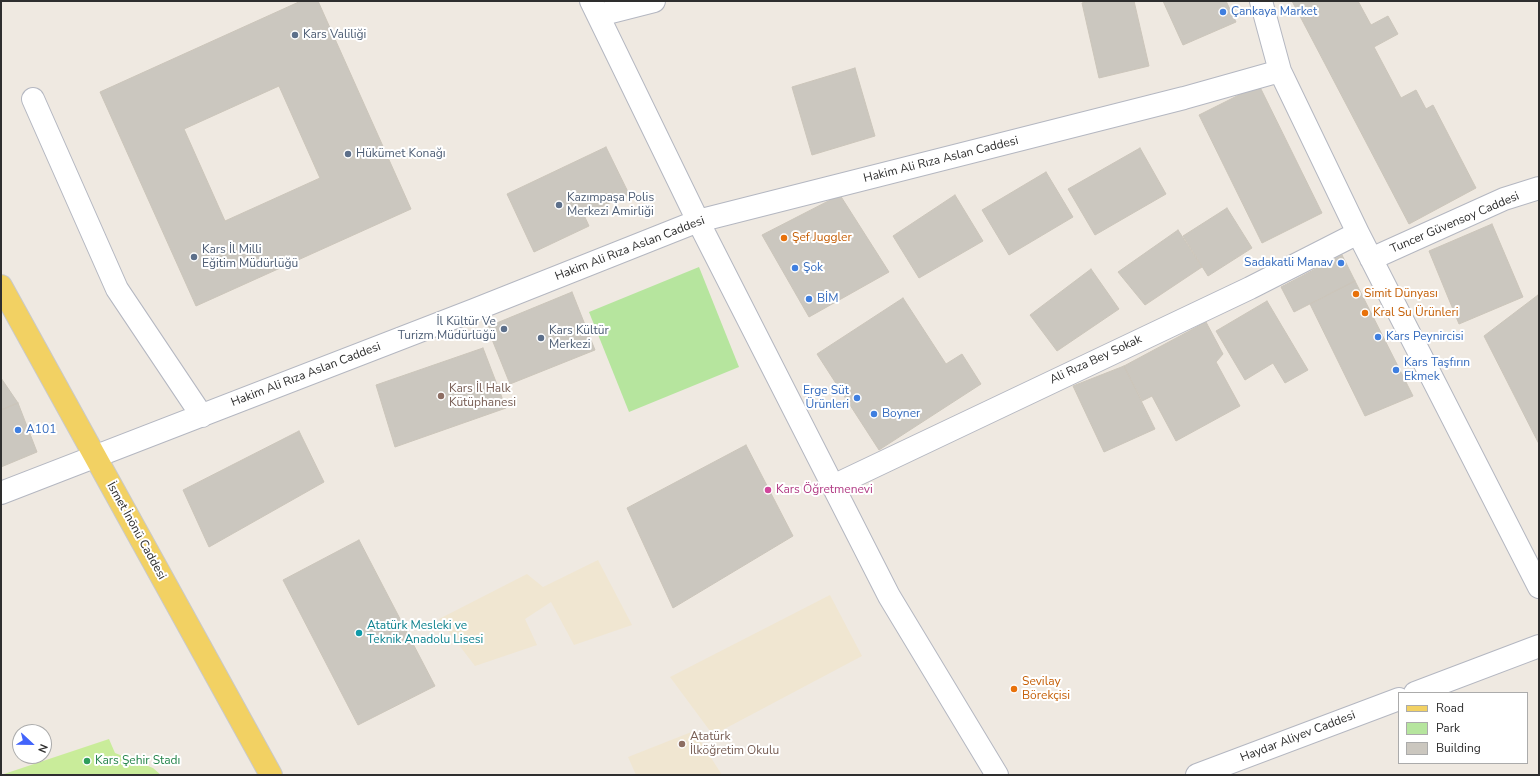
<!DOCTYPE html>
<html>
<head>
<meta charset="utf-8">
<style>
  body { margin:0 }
  #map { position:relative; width:1540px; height:776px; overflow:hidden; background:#efe9e1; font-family:"Nunito Sans",sans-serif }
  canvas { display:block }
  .frame { position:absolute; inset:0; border:2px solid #2e2e2e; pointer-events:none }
  .legend { position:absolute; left:1398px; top:692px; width:130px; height:72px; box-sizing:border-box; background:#fff; border:1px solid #ababab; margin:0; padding:5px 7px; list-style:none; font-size:12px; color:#2e2e2e }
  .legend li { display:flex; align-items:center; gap:8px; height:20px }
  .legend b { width:20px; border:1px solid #ababab }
  .north { position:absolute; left:12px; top:724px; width:40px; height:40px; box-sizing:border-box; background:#fff; border:1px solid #ababab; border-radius:50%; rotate:112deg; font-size:11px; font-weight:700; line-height:16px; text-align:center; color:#2e2e2e }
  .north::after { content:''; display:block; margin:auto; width:14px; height:18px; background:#4264fb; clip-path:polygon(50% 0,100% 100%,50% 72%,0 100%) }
</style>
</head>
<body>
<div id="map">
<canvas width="1540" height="776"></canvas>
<div class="frame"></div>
<ul class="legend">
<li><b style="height:5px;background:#f2d163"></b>Road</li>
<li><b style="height:11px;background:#b6e59e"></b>Park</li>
<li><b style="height:11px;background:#cbc7bf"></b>Building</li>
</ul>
<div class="north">N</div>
</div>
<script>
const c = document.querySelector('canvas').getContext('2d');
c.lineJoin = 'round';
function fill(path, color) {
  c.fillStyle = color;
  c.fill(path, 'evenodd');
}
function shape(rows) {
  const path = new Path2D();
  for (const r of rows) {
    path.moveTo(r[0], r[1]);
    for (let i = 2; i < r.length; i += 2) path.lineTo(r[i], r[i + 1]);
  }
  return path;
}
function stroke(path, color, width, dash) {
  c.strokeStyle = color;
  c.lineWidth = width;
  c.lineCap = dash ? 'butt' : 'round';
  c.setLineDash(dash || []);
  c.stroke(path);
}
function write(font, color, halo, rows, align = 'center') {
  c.font = font + ' "Nunito Sans",sans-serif';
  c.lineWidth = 4;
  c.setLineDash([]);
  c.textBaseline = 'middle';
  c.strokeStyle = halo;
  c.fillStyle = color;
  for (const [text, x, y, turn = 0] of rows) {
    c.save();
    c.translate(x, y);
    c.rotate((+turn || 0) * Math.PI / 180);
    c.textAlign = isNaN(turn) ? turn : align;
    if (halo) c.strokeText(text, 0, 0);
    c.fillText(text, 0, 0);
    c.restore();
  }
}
fill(shape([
  [598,560,632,625,574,645,551,602,525,619,537,645,475,666,439,619,527,574,543,587],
  [830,595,862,656,713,735,670,677],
  [694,731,722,775,636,775,628,757]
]), '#f0e6d1');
fill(shape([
  [699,267,739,367,629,412,589,312]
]), '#b6e59e');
fill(shape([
  [109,739,115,753,153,768,161,775,1,775]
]), '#c9ec9a');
const building = shape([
  [301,1,318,1,411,209,196,306,100,92,301,1],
  [279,86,320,178,225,221,184,129,279,86],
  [1090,1,1134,1,1149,66,1099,78,1082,3,1090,1],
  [1163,1,1226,1,1236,22,1183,45,1163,1],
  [1292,1,1358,1,1371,25,1388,16,1398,34,1374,47,1401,98,1416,90,1426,109,1433,105,1476,188,1409,224,1292,1],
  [855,68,875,136,812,155,792,87,855,68],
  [1259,85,1322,213,1262,243,1199,115,1259,85],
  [606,147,629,194,584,215,589,226,534,252,507,194,606,147],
  [1140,148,1166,194,1095,235,1068,189,1140,148],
  [1046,172,1073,217,1009,255,982,210,1046,172],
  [840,195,889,272,809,317,762,235,840,195],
  [955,195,983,241,919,278,893,236,955,195],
  [1227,208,1252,248,1208,276,1183,236,1227,208],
  [1492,224,1523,297,1459,324,1429,251,1492,224],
  [1178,230,1202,267,1145,305,1118,272,1178,230],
  [1342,255,1355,281,1294,312,1281,287,1342,255],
  [1091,269,1119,309,1057,351,1030,315,1091,269],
  [1355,281,1413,396,1365,416,1310,304,1355,281],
  [572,292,595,350,510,384,487,327,572,292],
  [1538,295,1539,295,1539,444,1484,336,1538,295],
  [903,298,946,364,962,354,981,384,879,450,817,354,903,298],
  [1267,301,1308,370,1285,383,1273,363,1245,380,1216,331,1267,301],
  [1206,322,1223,354,1216,362,1240,406,1176,441,1152,396,1142,401,1124,366,1206,322],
  [483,348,506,408,395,447,376,385,483,348],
  [1124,366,1155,429,1104,452,1073,386,1124,366],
  [1,378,18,403,1,410,1,378],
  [18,403,37,452,1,467,1,410,18,403],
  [299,431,324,482,209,547,183,490,299,431],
  [746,445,793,536,673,608,627,508,746,445],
  [359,540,435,686,358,725,283,580,359,540]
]);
fill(building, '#cbc7bf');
stroke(building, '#cbc5ba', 1);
const minor = shape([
  [591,1,698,221,889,596,997,775],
  [1261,1,1280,71,1358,233,1539,587],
  [599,15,654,1],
  [33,99,117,289,202,416],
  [1371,259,1504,199,1539,188],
  [833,486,1250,288,1358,233],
  [1,493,474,310,698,221,1184,98,1280,71],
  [1415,693,1539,646],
  [1197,775,1399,699]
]);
const major = shape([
  [1,286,271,775]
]);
stroke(minor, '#b4b7c1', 24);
stroke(major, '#c9c9c9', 24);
stroke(minor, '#fff', 22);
stroke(major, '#f2d163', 22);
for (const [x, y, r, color] of [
  [1223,12,4,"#3f7fe0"],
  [295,35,4,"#5c6f8a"],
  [348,154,4,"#5c6f8a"],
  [559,205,4,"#5c6f8a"],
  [784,238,4,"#e8710a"],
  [194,257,4,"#5c6f8a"],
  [1341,263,4,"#3f7fe0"],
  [795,268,4,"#3f7fe0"],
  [1356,294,4,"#e8710a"],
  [809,299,4,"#3f7fe0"],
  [1365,313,4,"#e8710a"],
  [504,329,4,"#5c6f8a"],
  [1378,337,4,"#3f7fe0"],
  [541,338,4,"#5c6f8a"],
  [1396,370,4,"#3f7fe0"],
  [441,396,4,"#8d6e63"],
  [857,398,4,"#3f7fe0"],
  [874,414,4,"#3f7fe0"],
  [18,430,4,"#3f7fe0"],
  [768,490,4,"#d1479c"],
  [359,633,4,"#0f9aa8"],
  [1014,689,4,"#e8710a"],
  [682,744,4,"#8d6e63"],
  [87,761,4,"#2e9e5b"]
]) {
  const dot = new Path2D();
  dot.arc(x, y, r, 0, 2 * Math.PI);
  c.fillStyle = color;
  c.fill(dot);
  stroke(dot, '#fff', 1.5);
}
write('12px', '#366cbe', '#fff', [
  ["Çankaya Market",1231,12],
  ["Sadakatli Manav",1333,263,"right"],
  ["Şok",803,268],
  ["BİM",817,299],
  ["Kars Peynircisi",1386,337],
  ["Kars Taşfırın",1404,363],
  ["Ekmek",1404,377],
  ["Erge Süt",849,391,"right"],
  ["Ürünleri",849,405,"right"],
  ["Boyner",882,414],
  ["A101",26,430]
], 'left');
write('12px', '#4e5e75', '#fff', [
  ["Kars Valiliği",303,35],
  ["Hükümet Konağı",356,154],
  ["Kazımpaşa Polis",567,198],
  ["Merkezi Amirliği",567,212],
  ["Kars İl Milli",202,250],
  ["Eğitim Müdürlüğü",202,264],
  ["İl Kültür Ve",496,322,"right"],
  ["Turizm Müdürlüğü",496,336,"right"],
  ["Kars Kültür",549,331],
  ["Merkezi",549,345]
], 'left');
write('12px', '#2e2e2e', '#fff', [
  ["Hakim Ali Rıza Aslan Caddesi",941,160,-14],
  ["Tuncer Güvensoy Caddesi",1455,223,-23],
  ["Hakim Ali Rıza Aslan Caddesi",630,249,-21],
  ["Ali Rıza Bey Sokak",1096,360,-25],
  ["Hakim Ali Rıza Aslan Caddesi",306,375,-21],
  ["İsmet İnönü Caddesi",136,531,61],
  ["Haydar Aliyev Caddesi",1298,737,-21]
]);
write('12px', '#c56008', '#fff', [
  ["Şef Juggler",792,238],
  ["Simit Dünyası",1364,294],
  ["Kral Su Ürünleri",1373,313],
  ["Sevilay",1022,682],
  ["Börekçisi",1022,696]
], 'left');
write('12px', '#785e54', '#fff', [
  ["Kars İl Halk",449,389],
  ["Kütüphanesi",449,403],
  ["Atatürk",690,737],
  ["İlköğretim Okulu",690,751]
], 'left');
write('12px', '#b23c85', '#fff', [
  ["Kars Öğretmenevi",776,490]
], 'left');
write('12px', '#0d838f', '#fff', [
  ["Atatürk Mesleki ve",367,626],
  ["Teknik Anadolu Lisesi",367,640]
], 'left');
write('12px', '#27864d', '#fff', [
  ["Kars Şehir Stadı",95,761]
], 'left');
</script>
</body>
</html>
